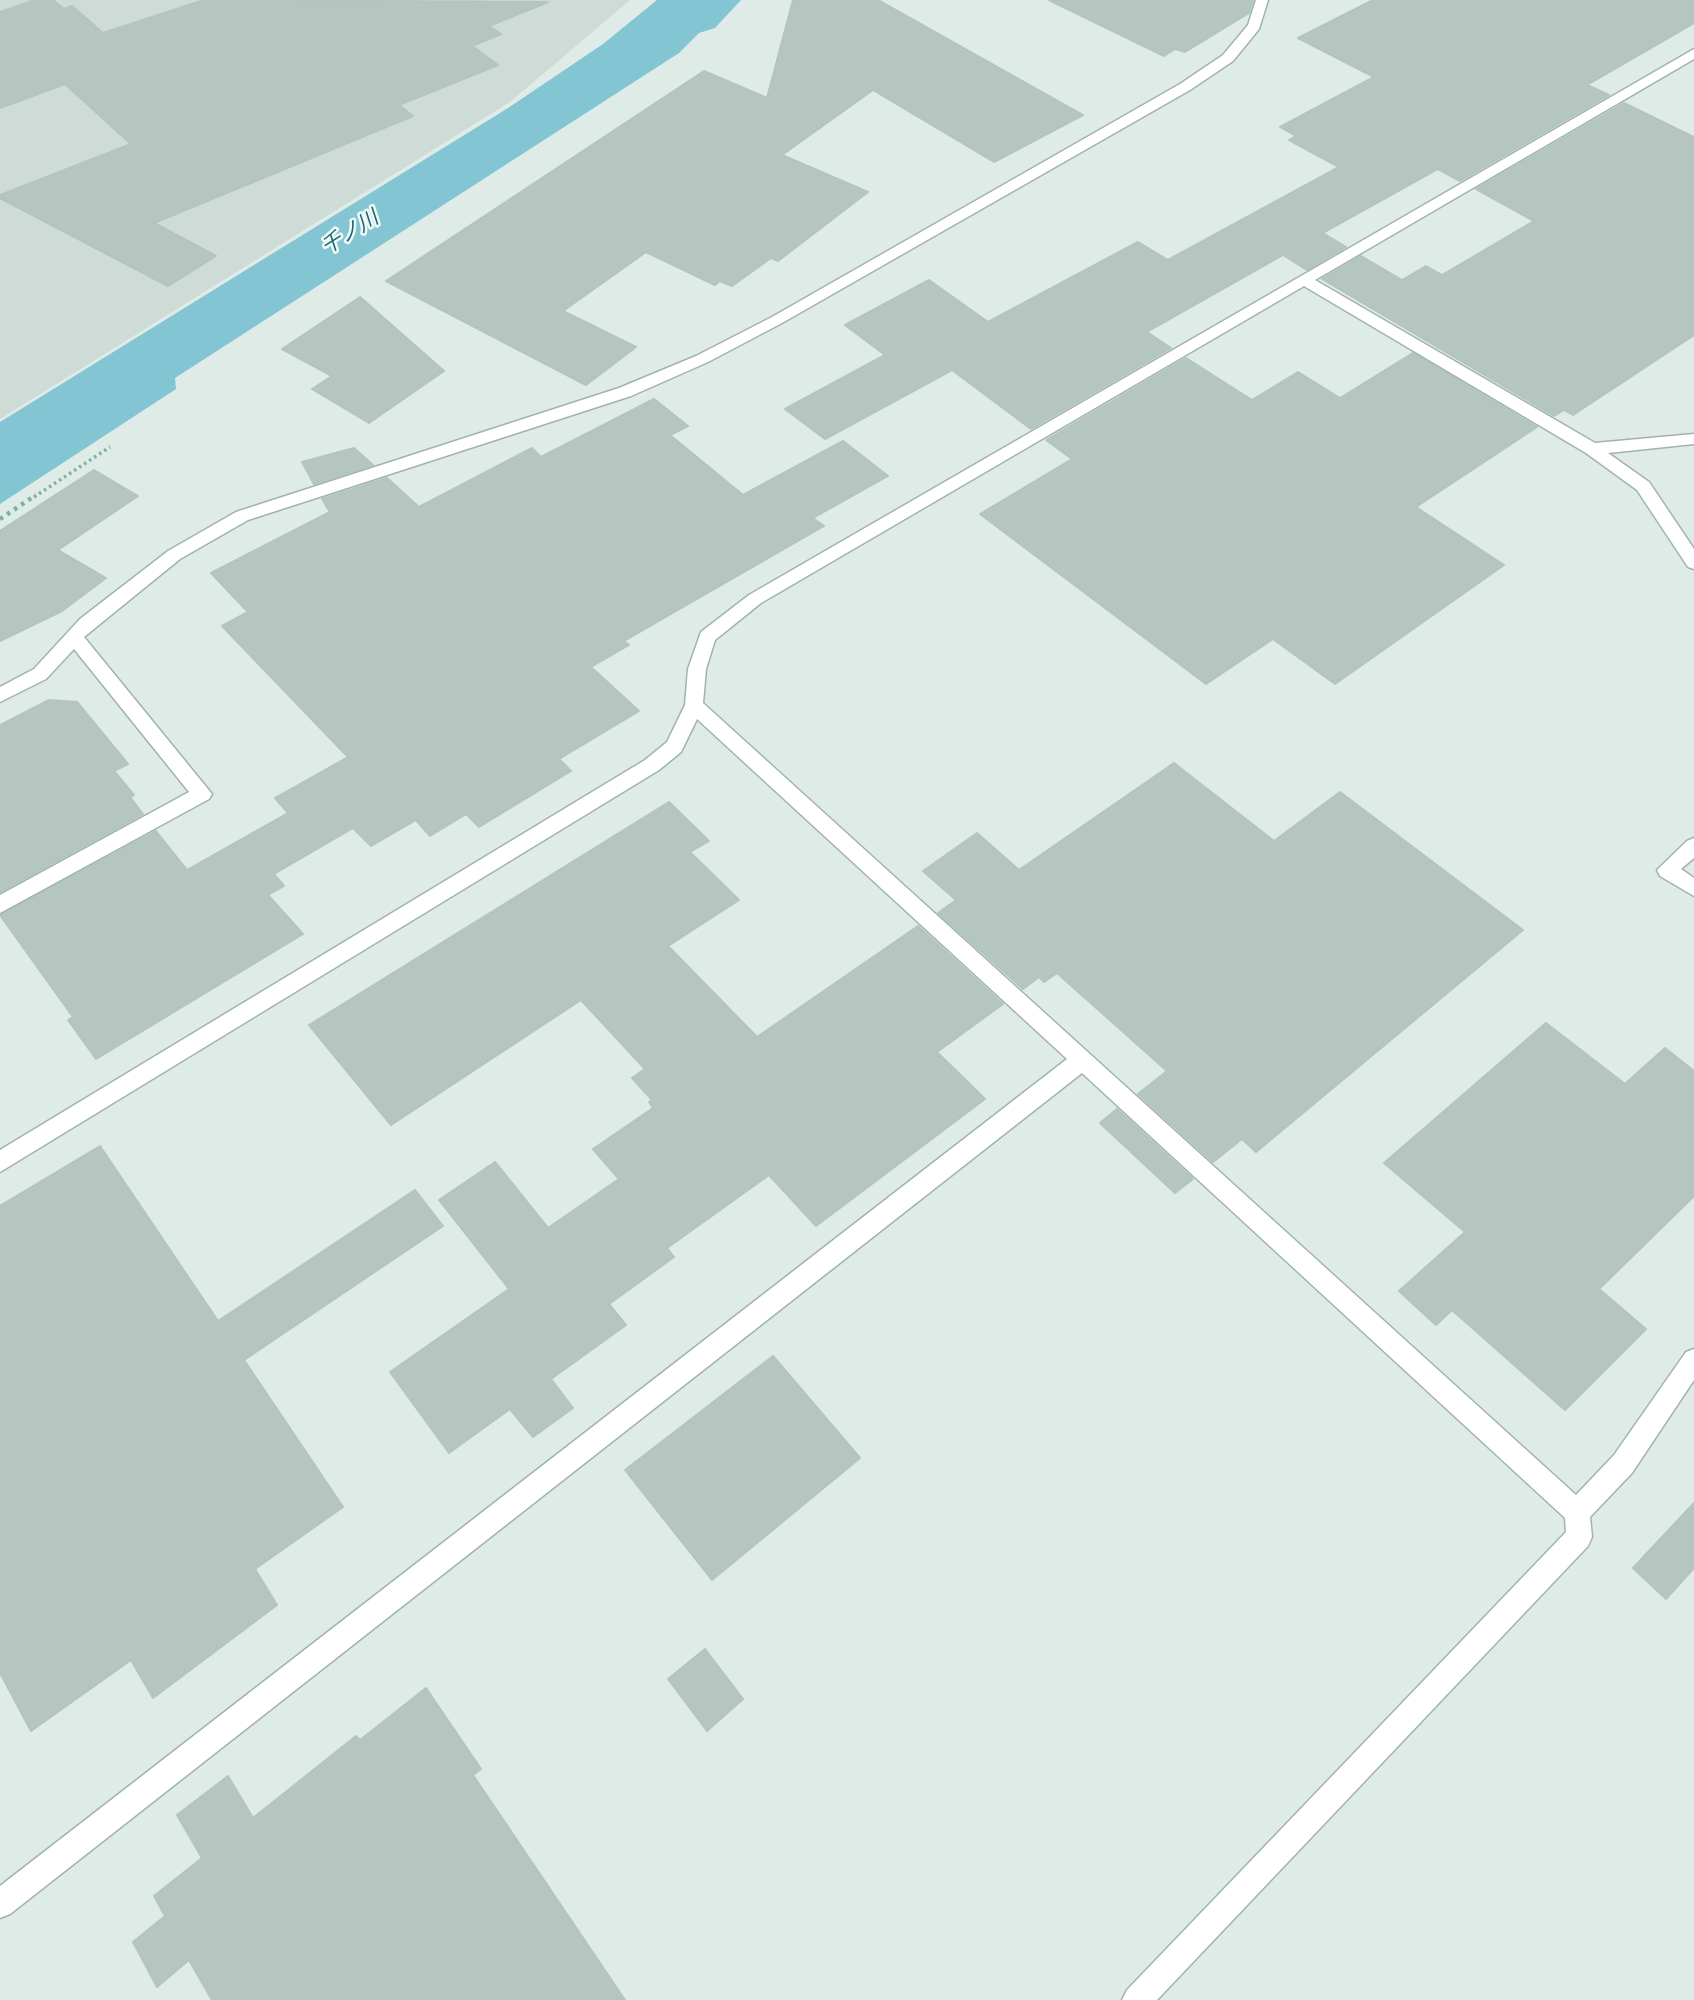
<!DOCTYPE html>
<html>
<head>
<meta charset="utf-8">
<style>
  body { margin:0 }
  canvas { display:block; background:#dfebe7 }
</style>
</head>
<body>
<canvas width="1694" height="2000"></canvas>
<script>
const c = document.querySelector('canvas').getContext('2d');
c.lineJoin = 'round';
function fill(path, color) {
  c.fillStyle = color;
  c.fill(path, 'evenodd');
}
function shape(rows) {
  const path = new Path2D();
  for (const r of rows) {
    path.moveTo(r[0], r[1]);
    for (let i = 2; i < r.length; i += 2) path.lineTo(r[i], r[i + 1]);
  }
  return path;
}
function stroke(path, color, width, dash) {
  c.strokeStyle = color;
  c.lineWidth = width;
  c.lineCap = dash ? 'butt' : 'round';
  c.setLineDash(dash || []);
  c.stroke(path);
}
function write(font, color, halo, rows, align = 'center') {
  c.font = font + ' "Open Sans","Noto Sans JP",sans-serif';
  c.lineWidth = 5;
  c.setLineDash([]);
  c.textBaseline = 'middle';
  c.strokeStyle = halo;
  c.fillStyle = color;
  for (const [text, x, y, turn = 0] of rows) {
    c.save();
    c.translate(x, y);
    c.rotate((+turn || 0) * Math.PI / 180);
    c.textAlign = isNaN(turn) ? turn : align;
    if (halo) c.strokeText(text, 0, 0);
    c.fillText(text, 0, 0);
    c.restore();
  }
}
fill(shape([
  [0,0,630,0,510,102,0,419]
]), '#cedbd6');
fill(shape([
  [657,0,741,0,715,28,699,33,679,53,175,378,176,389,0,504,0,422,508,108,603,44]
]), '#84c5d4');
const building = shape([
  [35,0,53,0,64,9,72,6,103,33,204,0,548,2,489,26,501,34,472,46,498,65,399,105,413,116,154,223,216,256,168,286,0,198,0,195,131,144,65,84,0,108,0,12,35,0],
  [793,0,878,0,1083,115,994,162,873,90,782,155,868,192,778,261,771,258,732,286,720,281,715,285,646,252,563,311,636,347,586,385,386,281,704,71,767,98,793,0],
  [1049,0,1253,0,1249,13,1185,52,1175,49,1164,56,1049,0],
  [1373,0,1694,0,1694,23,1587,85,1609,95,1460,181,1438,169,1323,233,1346,247,1307,270,1283,255,1147,332,1171,348,1031,429,952,370,825,439,785,409,885,355,845,325,929,280,988,322,1138,242,1168,260,1339,167,1289,140,1296,136,1280,127,1374,77,1298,38,1373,0],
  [1624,103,1694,137,1694,335,1573,415,1564,410,1554,416,1322,279,1361,256,1402,280,1426,266,1442,275,1534,221,1476,189,1624,103],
  [360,297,444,371,369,423,312,389,332,376,282,349,360,297],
  [1413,353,1537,427,1416,507,1504,565,1335,684,1273,639,1206,684,980,514,1072,459,1046,440,1186,358,1252,400,1298,372,1340,398,1413,353],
  [654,399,688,426,670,435,743,495,843,441,888,476,813,518,824,526,624,641,629,645,591,667,639,711,559,759,571,771,479,827,466,814,430,836,416,820,371,846,353,828,274,874,284,886,268,895,303,934,96,1059,68,1020,73,1017,0,915,156,831,187,870,288,813,275,798,348,757,222,626,248,612,211,573,330,512,322,499,387,478,419,507,532,448,541,457,654,399],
  [354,448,373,465,314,484,302,462,354,448],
  [94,470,138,496,58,550,106,578,62,611,0,641,0,531,94,470],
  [49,700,77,702,128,764,114,771,134,795,130,797,143,814,0,892,0,725,49,700],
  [1174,763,1274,841,1340,792,1523,930,1256,1152,1242,1139,1213,1162,1138,1094,1167,1071,1057,973,1044,982,1039,977,1023,989,938,913,956,900,923,871,977,833,1019,870,1174,763],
  [669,802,709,841,690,852,739,900,668,946,757,1037,918,926,1003,1004,937,1052,985,1099,816,1226,769,1175,667,1248,674,1257,609,1304,626,1325,551,1379,573,1408,533,1437,510,1409,449,1453,390,1372,509,1289,439,1200,495,1162,548,1228,619,1179,593,1149,653,1108,649,1102,652,1100,632,1078,645,1069,581,1000,391,1125,309,1025,669,802],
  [1546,1023,1625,1084,1665,1048,1694,1071,1694,1196,1599,1289,1646,1329,1565,1410,1452,1310,1436,1325,1399,1291,1465,1232,1384,1163,1546,1023],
  [1117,1109,1193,1179,1175,1193,1100,1123,1117,1109],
  [100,1146,218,1321,415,1190,443,1226,244,1360,343,1507,255,1569,277,1605,153,1698,131,1660,31,1731,0,1673,0,1206,100,1146],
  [773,1356,860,1458,712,1580,625,1470,773,1356],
  [1694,1503,1694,1568,1666,1599,1633,1568,1694,1503],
  [705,1649,743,1699,707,1731,668,1679,705,1649],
  [426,1688,481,1769,473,1775,625,2000,212,2000,189,1960,157,1987,133,1942,165,1916,154,1896,202,1858,177,1815,228,1776,253,1818,356,1736,360,1740,426,1688]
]);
fill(building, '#b5c6c0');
stroke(building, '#b2c5be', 2);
const minor = shape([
  [1256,0,1268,0,1259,29,1233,61,1190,90,782,323,708,362,631,396,248,520,180,559,84,637,212,794,209,799,0,913,0,895,189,792,74,649,46,679,0,702,0,687,34,669,80,619,168,551,236,512,619,388,696,356,772,317,1180,84,1223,55,1248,25,1256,0],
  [1694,49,1694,59,1315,280,1595,443,1694,434,1694,444,1608,453,1649,482,1694,549,1694,569,1688,567,1637,490,1586,453,1304,286,761,603,715,640,706,669,703,703,1576,1495,1614,1455,1686,1352,1694,1349,1694,1380,1632,1473,1590,1517,1592,1537,1588,1546,1157,2000,1122,2000,1127,1990,1566,1532,1565,1518,1082,1073,10,1914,0,1918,0,1886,1067,1059,697,719,681,752,659,770,0,1172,0,1150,645,760,667,742,685,705,688,669,701,632,749,595,1694,49],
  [1694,838,1694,858,1681,869,1694,878,1694,896,1660,876,1657,870,1687,841,1694,838]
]);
stroke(minor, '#a2b3ae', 3);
stroke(shape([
  [34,497,110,447]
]), '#7eb1a3', 3.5, [2.5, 3.5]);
stroke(shape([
  [0,519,36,495]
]), '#7eb1a3', 4.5, [3.5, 5]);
fill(minor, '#fff');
write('italic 21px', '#17677b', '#f0f8f4', [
  ["千ノ川",350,233,-32]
]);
</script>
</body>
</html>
